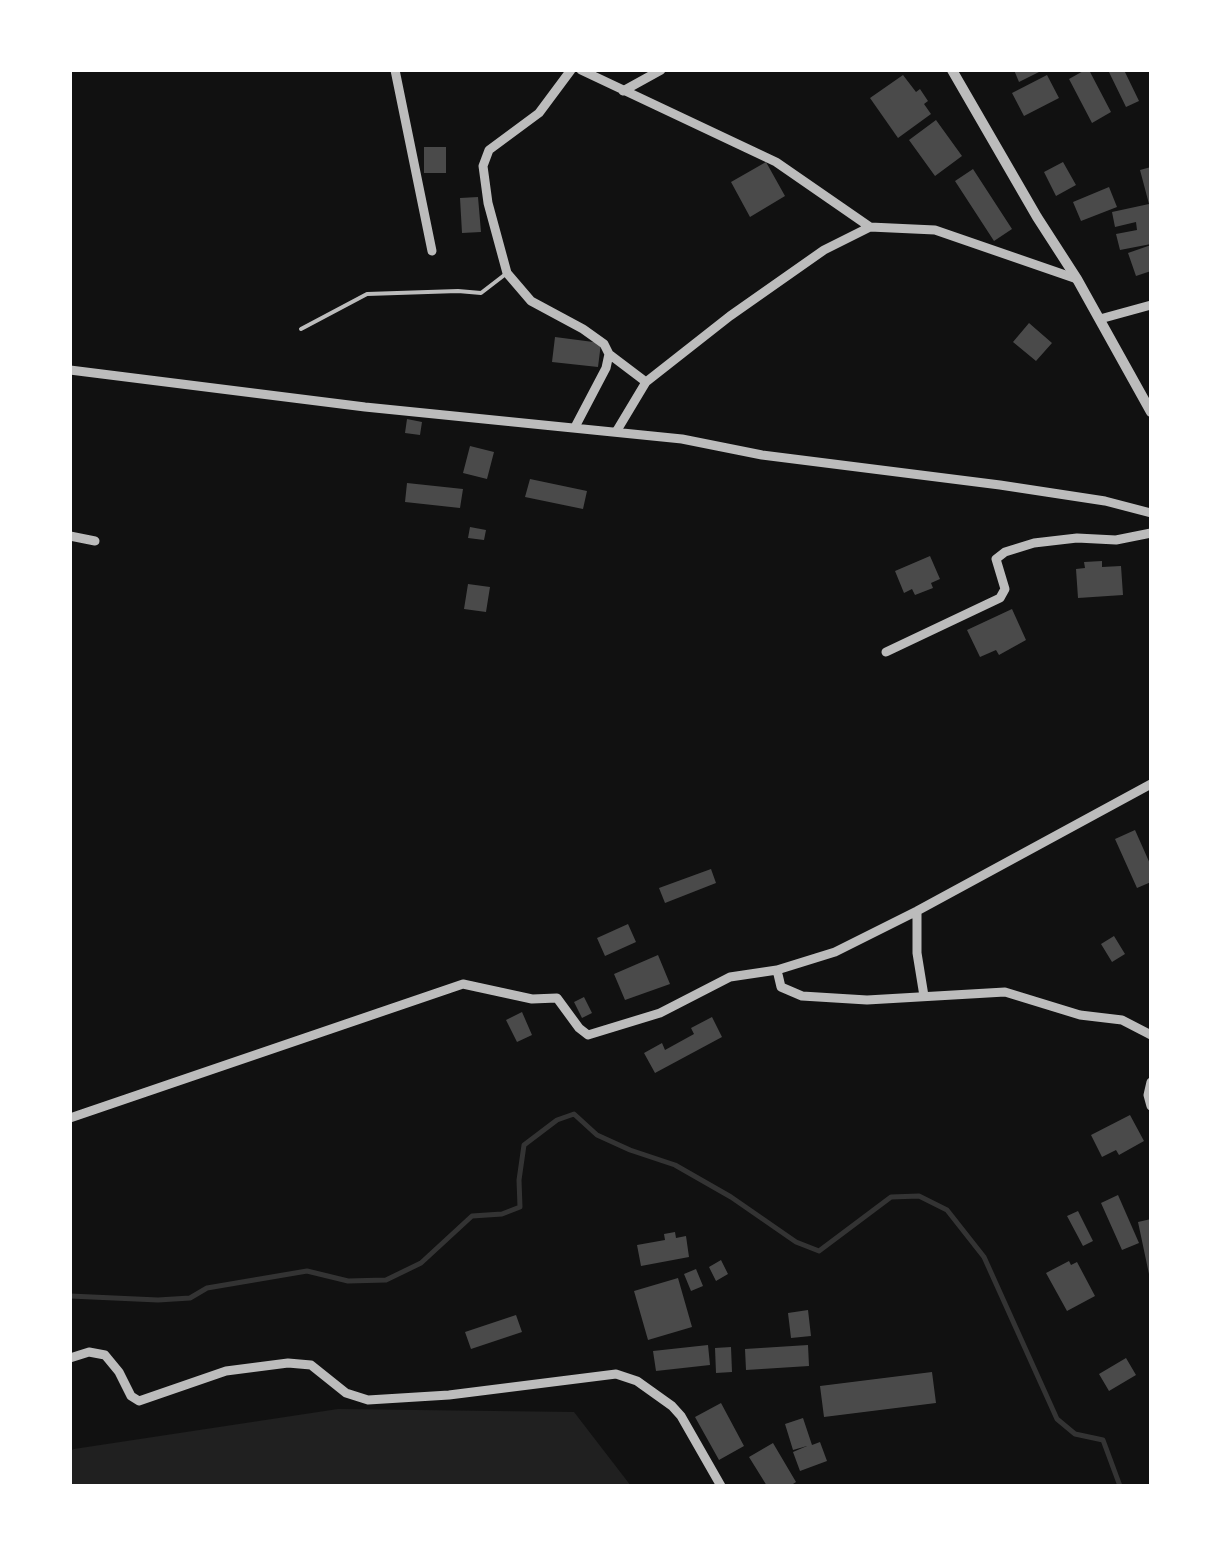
<!DOCTYPE html>
<html>
<head>
<meta charset="utf-8">
<style>
  body { margin:0 }
  #map { position:relative; width:1221px; height:1556px; overflow:hidden; background:#111; font-family:"Playfair Display",serif }
  canvas { display:block }
  .frame { position:absolute; inset:0; border:72px solid #fff; pointer-events:none }
</style>
</head>
<body>
<div id="map">
<canvas width="1221" height="1556"></canvas>
<div class="frame"></div>
</div>
<script>
const c = document.querySelector('canvas').getContext('2d');
c.lineJoin = 'round';
function fill(path, color) {
  c.fillStyle = color;
  c.fill(path, 'evenodd');
}
function shape(rows) {
  const path = new Path2D();
  for (const r of rows) {
    path.moveTo(r[0], r[1]);
    for (let i = 2; i < r.length; i += 2) path.lineTo(r[i], r[i + 1]);
  }
  return path;
}
function stroke(path, color, width, dash) {
  c.strokeStyle = color;
  c.lineWidth = width;
  c.lineCap = dash ? 'butt' : 'round';
  c.setLineDash(dash || []);
  c.stroke(path);
}
fill(shape([
  [338,1409,574,1412,631,1486,70,1486,70,1451,74,1449]
]), '#202020');
stroke(shape([
  [70,1296,158,1300,190,1298,207,1288,307,1271,348,1281,386,1280,421,1263,472,1216,502,1214,520,1207,519,1180,524,1145,557,1120,574,1114,597,1135,630,1150,675,1165,731,1197,796,1242,819,1251,891,1197,919,1196,947,1210,984,1257,1057,1419,1075,1434,1103,1440,1120,1486]
]), '#333', 5);
fill(shape([
  [1014,70,1043,70,1019,82],
  [1085,70,1089,70,1111,112,1092,123,1069,79],
  [1108,70,1124,70,1139,101,1126,107],
  [903,75,916,92,920,89,928,101,924,104,931,114,898,138,870,98],
  [1047,75,1059,98,1024,116,1012,93],
  [936,120,962,156,935,176,909,140],
  [424,147,446,147,446,173,424,173],
  [766,162,785,196,750,217,731,182],
  [1063,162,1076,185,1056,196,1044,172],
  [1151,167,1151,244,1120,250,1116,234,1137,230,1136,222,1115,227,1112,212,1149,204,1140,170],
  [973,169,1012,229,994,241,955,181],
  [1109,187,1117,207,1081,221,1073,202],
  [478,197,481,232,462,233,460,198],
  [1151,245,1151,271,1136,276,1128,253],
  [1029,323,1052,343,1036,361,1013,342],
  [555,337,601,343,598,367,552,362],
  [407,419,422,422,420,435,405,433],
  [470,446,494,452,487,479,463,473],
  [530,479,587,491,583,509,525,497],
  [407,483,463,489,460,508,405,502],
  [470,527,486,530,484,540,468,538],
  [930,556,940,579,931,583,933,588,915,595,912,589,904,593,895,571],
  [1102,561,1102,567,1121,566,1123,595,1078,598,1076,569,1085,568,1084,562],
  [468,584,490,587,486,612,464,609],
  [1012,609,1026,640,999,655,996,650,980,657,967,630],
  [1135,830,1151,866,1151,882,1137,888,1115,839],
  [711,869,716,883,665,903,659,888],
  [628,924,636,942,605,956,597,938],
  [1114,936,1125,954,1112,962,1101,944],
  [658,955,670,984,625,1000,614,974],
  [584,997,592,1013,582,1018,574,1002],
  [522,1012,532,1035,517,1042,506,1020],
  [712,1017,722,1037,655,1073,644,1053,662,1043,665,1050,694,1034,691,1028],
  [1130,1115,1144,1141,1119,1155,1116,1150,1102,1157,1091,1135],
  [1118,1195,1139,1243,1122,1250,1101,1203],
  [1078,1211,1093,1241,1083,1246,1067,1216],
  [1151,1219,1151,1274,1149,1274,1138,1222],
  [675,1232,676,1238,686,1236,689,1257,641,1266,637,1245,665,1240,664,1234],
  [721,1260,728,1274,716,1281,709,1267],
  [1069,1261,1071,1265,1077,1262,1095,1296,1067,1311,1046,1273],
  [696,1269,703,1286,691,1291,684,1274],
  [678,1278,692,1327,648,1340,634,1291],
  [808,1310,811,1336,791,1338,788,1313],
  [516,1315,522,1332,471,1349,465,1332],
  [708,1345,710,1365,656,1371,653,1351],
  [808,1345,809,1366,746,1370,745,1349],
  [731,1347,732,1372,716,1373,715,1348],
  [1126,1358,1136,1375,1109,1391,1099,1374],
  [932,1372,936,1403,824,1417,820,1386],
  [721,1403,744,1446,719,1460,695,1417],
  [803,1418,812,1445,820,1442,827,1461,800,1471,793,1452,807,1446,793,1450,785,1424],
  [773,1443,796,1482,790,1486,767,1486,749,1457]
]), '#4a4a4a');
stroke(shape([
  [301,329,367,294,458,291,481,293,507,273]
]), '#bcbcbc', 4);
stroke(shape([
  [395,70,432,251],
  [571,70,539,113,489,150,483,166,488,203,507,273,531,301,583,329,604,344,609,354,606,368,575,427],
  [581,70,776,162,870,227,935,230,1077,279],
  [623,91,661,70],
  [1100,319,1151,305],
  [609,354,646,382],
  [70,370,365,407,682,439,762,455,1000,485,1105,501,1151,513],
  [616,432,646,382,730,316,824,250,870,227],
  [70,536,95,541],
  [886,652,1000,598,1005,589,996,559,1005,552,1034,543,1077,538,1116,540,1151,533],
  [917,911,917,953,924,996],
  [777,970,835,952,917,911,1151,784],
  [1151,1082,1148,1095,1151,1106],
  [70,1118,463,984,532,999,557,998,579,1028,588,1035,660,1013,730,977,777,970,781,987,802,996,867,1000,1005,992,1080,1015,1122,1020,1151,1035],
  [70,1358,89,1352,105,1355,119,1372,131,1396,139,1401,226,1371,288,1363,311,1365,346,1393,368,1400,449,1395,616,1374,637,1381,672,1406,681,1416,721,1486]
]), '#bcbcbc', 9);
stroke(shape([
  [952,70,1037,217,1077,279,1151,412]
]), '#bcbcbc', 10);
</script>
</body>
</html>
